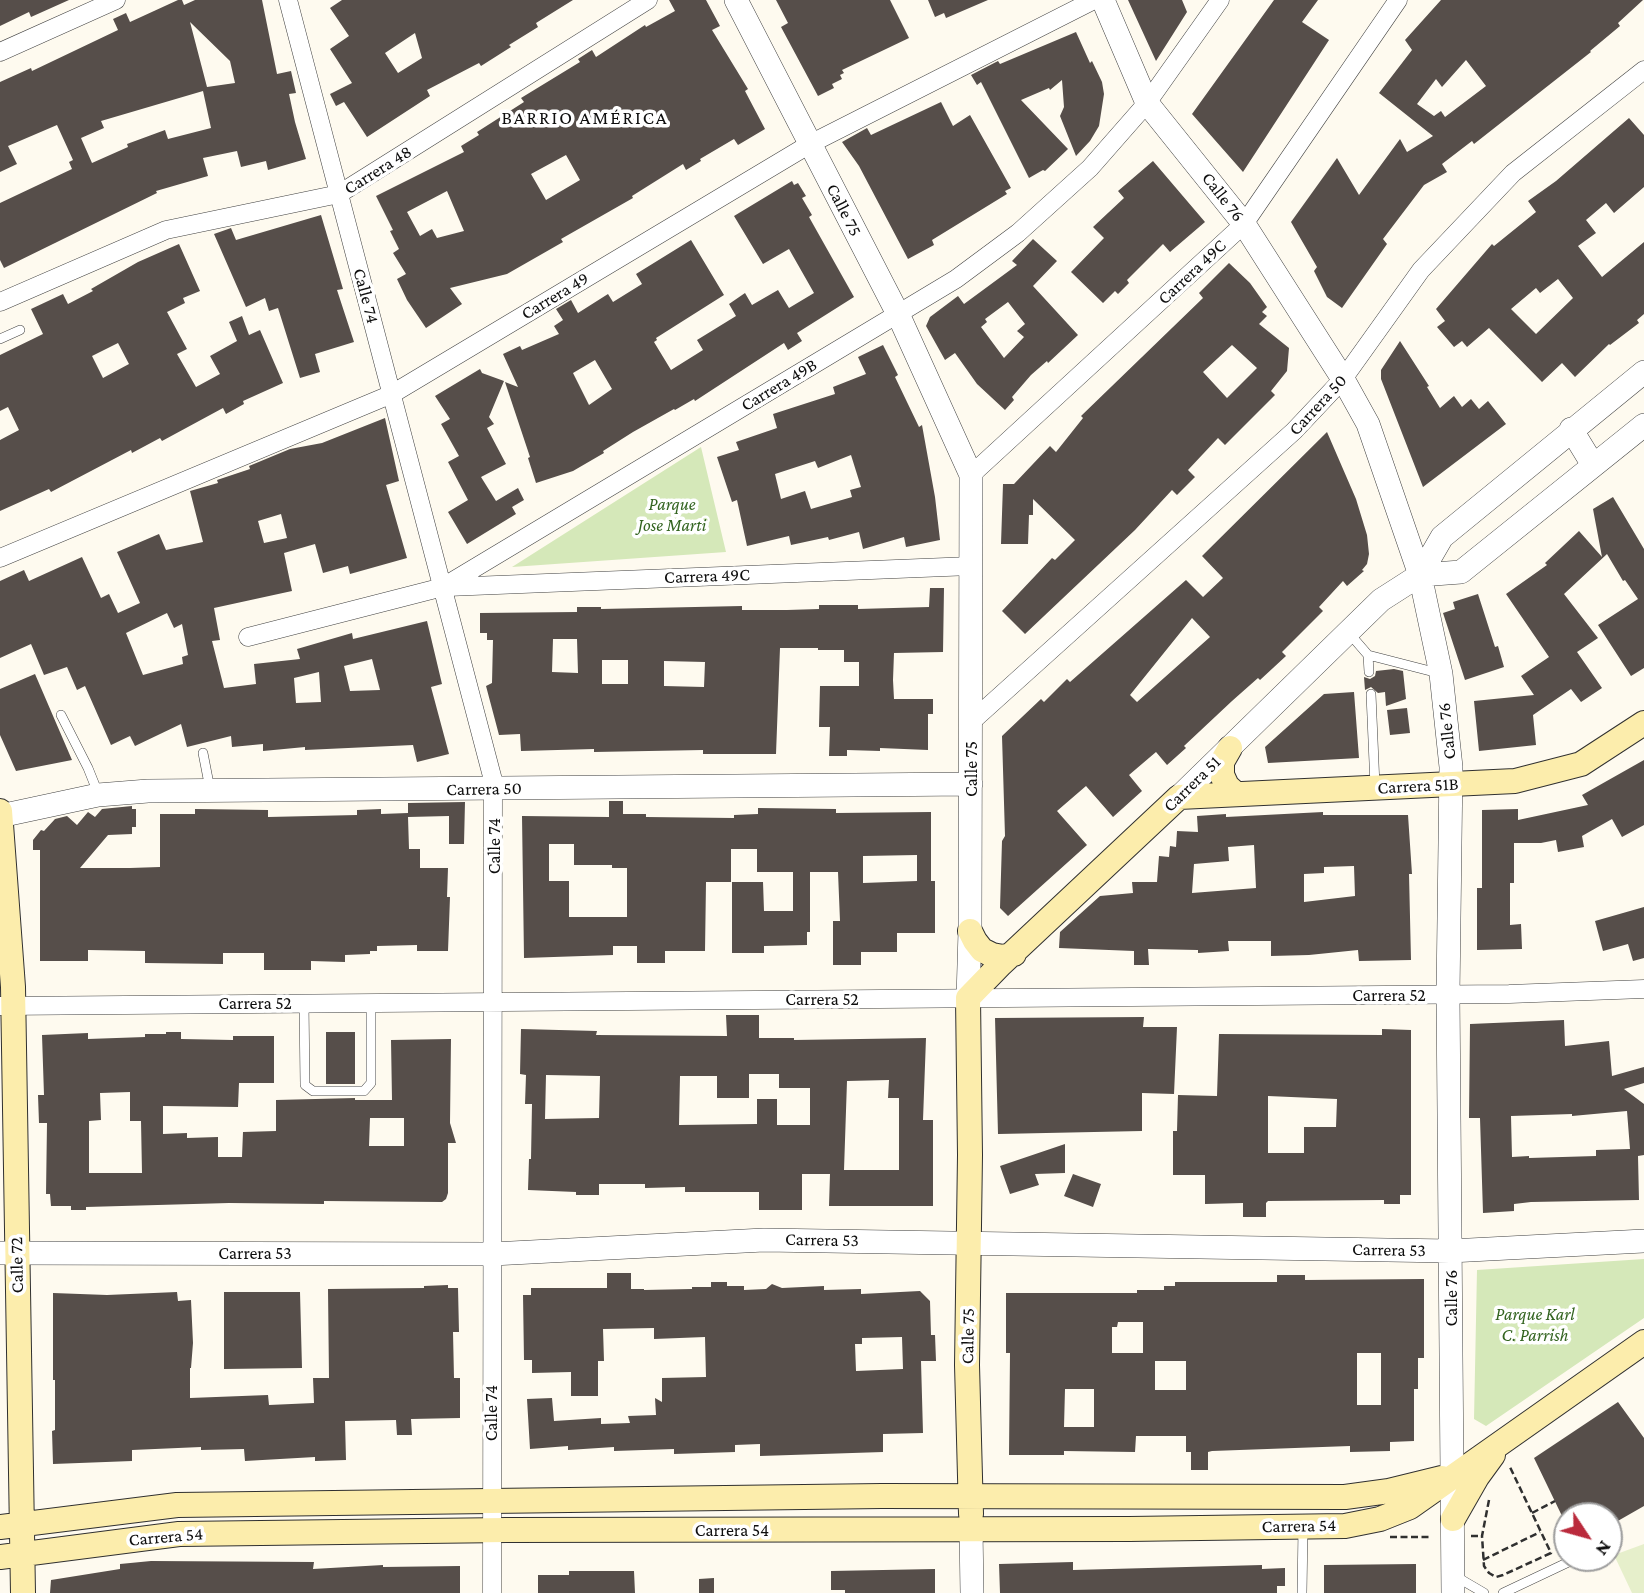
<!DOCTYPE html>
<html>
<head>
<meta charset="utf-8">
<style>
  body { margin:0 }
  #map { position:relative; width:1644px; height:1593px; overflow:hidden; background:#fefaef; font-family:"Crimson Pro",serif }
  canvas { display:block }
  .north { position:absolute; left:1553px; top:1502px; width:70px; height:70px; box-sizing:border-box; background:#fff; border:2px solid #9f9f9f; border-radius:50%; rotate:126deg; font-size:19px; font-weight:700; line-height:28px; text-align:center; color:#0e0e0e }
  .north::after { content:''; display:block; margin:auto; width:24px; height:32px; background:#ba2a3c; clip-path:polygon(50% 0,100% 100%,50% 72%,0 100%) }
</style>
</head>
<body>
<div id="map">
<canvas width="1644" height="1593"></canvas>
<div class="north">N</div>
</div>
<script>
const c = document.querySelector('canvas').getContext('2d');
c.lineJoin = 'round';
function fill(path, color) {
  c.fillStyle = color;
  c.fill(path, 'evenodd');
}
function shape(rows) {
  const path = new Path2D();
  for (const r of rows) {
    path.moveTo(r[0], r[1]);
    for (let i = 2; i < r.length; i += 2) path.lineTo(r[i], r[i + 1]);
  }
  return path;
}
function stroke(path, color, width, dash) {
  c.strokeStyle = color;
  c.lineWidth = width;
  c.lineCap = dash ? 'butt' : 'round';
  c.setLineDash(dash || []);
  c.stroke(path);
}
function write(font, color, halo, rows, align = 'center') {
  c.font = font + ' "Crimson Pro",serif';
  c.lineWidth = 7;
  c.setLineDash([]);
  c.textBaseline = 'middle';
  c.strokeStyle = halo;
  c.fillStyle = color;
  for (const [text, x, y, turn = 0] of rows) {
    c.save();
    c.translate(x, y);
    c.rotate((+turn || 0) * Math.PI / 180);
    c.textAlign = isNaN(turn) ? turn : align;
    if (halo) c.strokeText(text, 0, 0);
    c.fillText(text, 0, 0);
    c.restore();
  }
}
fill(shape([
  [701,447,726,552,512,567],
  [1644,1259,1644,1318,1486,1426,1474,1419,1477,1270]
]), '#d5e8b9');
fill(shape([
  [1644,1544,1644,1593,1632,1593,1614,1555]
]), '#e6efcb');
fill(shape([
  [0,0,69,0,31,17,29,12,0,26],
  [178,0,182,0,184,5,195,0,262,0,277,74,291,71,296,93,289,94,295,122,306,159,268,170,266,161,241,167,237,151,203,158,208,176,156,191,157,193,4,268,0,260,0,203,72,169,69,162,73,160,57,125,8,146,17,164,0,172,0,82,31,68,32,71,118,30,113,19,126,13,130,22],
  [190,22,230,61,235,83,207,87],
  [203,91,211,128,168,139,165,130,127,144,128,147,92,163,81,138,104,128,101,121],
  [342,0,573,0,536,23,538,27,509,45,511,47,481,66,479,63,427,90,430,96,367,137,344,102,336,106,330,94,352,83,330,49,349,36,330,8],
  [415,33,422,58,398,73,385,53],
  [669,0,706,0,720,26,712,30,748,89,745,91,765,129,738,145,734,139,700,159,701,161,686,170,683,164,632,196,633,198,561,239,563,242,507,274,450,288,462,304,426,328,407,300,397,279,406,274,393,253,399,249,390,231,393,230,376,196,464,152,461,146,479,135,477,132,524,102,521,98,580,62,578,59,592,50,596,57,645,25,646,27,675,11],
  [566,155,580,180,546,200,531,174],
  [447,191,464,231,437,238,432,229,420,236,407,212],
  [776,0,890,0,909,38,842,70,844,73,840,75,842,79,832,84,834,88,818,96,781,27,788,23],
  [928,0,988,0,946,18,944,13,935,17],
  [1128,0,1182,0,1187,12,1156,61],
  [1274,0,1318,0,1302,22,1329,40,1243,172,1192,114],
  [1441,0,1643,0,1618,23,1620,26,1590,51,1591,52,1474,144,1472,141,1442,164,1447,172,1424,185,1383,239,1387,244,1342,308,1327,297,1314,271,1317,267,1291,222,1337,158,1359,195,1400,139,1407,152,1433,136,1379,93,1412,50,1405,40],
  [1466,60,1486,86,1445,117,1441,111,1434,116,1417,104,1436,79,1442,87],
  [1076,32,1090,63,1092,61,1102,82,1104,94,1099,126,1090,141,1076,156,1060,116,1064,107,1062,80,1050,90,1049,88,1021,100,1068,149,1045,171,1043,170,1029,178,981,82,977,85,971,75,998,61,1000,64],
  [941,102,953,126,970,115,1011,188,1005,191,1007,194,932,240,934,245,908,259,859,166,842,142,867,128,871,135],
  [1629,118,1644,135,1644,187,1614,213,1606,203,1586,220,1596,233,1578,246,1602,277,1644,242,1644,314,1637,320,1639,323,1610,345,1609,344,1575,377,1562,363,1542,382,1489,328,1467,347,1462,341,1454,347,1437,327,1445,321,1436,309,1492,244,1494,246,1536,212,1528,201,1556,181],
  [1558,279,1573,298,1536,334,1511,309,1536,288,1540,293],
  [1153,161,1205,222,1170,252,1163,244,1127,280,1129,283,1118,294,1115,291,1103,303,1071,272,1104,238,1093,227,1124,198,1118,191],
  [792,181,794,185,798,183,806,196,802,198,812,215,809,217,854,297,797,333,802,341,788,350,784,343,695,401,694,399,675,410,674,409,633,432,603,451,604,453,573,471,536,483,528,458,530,457,505,382,518,387,503,354,520,346,522,350,559,334,554,326,563,320,556,309,571,300,578,313,608,294,613,302,642,284,636,274,691,240,724,295,656,338,657,340,654,342,671,370,703,350,697,340,736,316,729,304,745,293,752,305,778,290,789,308,814,293,789,249,763,264,734,216],
  [595,360,612,389,589,405,573,373],
  [321,215,343,289,337,290,354,342,315,354,320,372,300,378,278,308,269,311,265,298,246,307,214,234,231,228,236,240],
  [1033,239,1057,261,1033,286,1078,335,1048,363,1047,361,1031,375,1012,397,1014,400,1005,410,977,384,955,353,945,360,926,326,930,317,958,296,964,304,1017,265,1012,261],
  [1008,302,1025,324,1017,331,1024,337,1004,358,981,327,987,322,985,319],
  [179,244,200,291,183,298,185,303,167,312,187,349,177,354,196,387,220,374,210,356,237,341,229,322,242,316,249,335,260,330,283,383,243,401,244,404,226,414,223,408,162,441,160,438,132,453,131,450,51,492,49,489,0,511,0,440,19,430,8,407,0,411,0,355,43,334,31,309,63,294,68,304,93,291,91,289,138,262],
  [118,343,129,364,103,378,92,356],
  [1229,263,1250,283,1267,307,1262,312,1267,316,1259,324,1289,348,1287,371,1271,391,1275,395,1225,445,1218,438,1188,470,1195,477,1177,495,1172,490,1135,530,1025,634,1002,611,1052,558,1055,560,1075,540,1033,499,1033,515,1029,515,1028,544,1001,544,1003,484,1014,484,1050,446,1056,452,1083,418,1081,416,1203,298,1199,293],
  [1232,345,1257,368,1227,398,1203,372],
  [1400,341,1429,386,1427,387,1440,408,1454,396,1462,407,1471,399,1479,409,1488,401,1506,424,1423,487,1381,379,1381,370],
  [883,345,898,375,895,377,919,427,922,425,935,497,940,540,906,547,904,537,863,549,859,532,829,540,828,537,791,545,789,536,747,546,737,500,732,502,717,457,739,450,736,442,777,428,773,414,835,394,833,387,866,374,858,357],
  [851,455,861,487,850,490,852,497,811,509,805,491,781,499,775,474,815,461,818,468],
  [480,369,482,373,504,381,489,417,494,424,487,428,506,464,481,477,496,501,518,488,524,500,512,507,516,514,467,544,448,512,468,500,448,462,459,456,441,424,450,419,435,396],
  [385,418,399,481,386,485,407,558,350,574,348,566,323,573,315,544,284,553,292,591,214,608,220,640,212,641,224,688,256,684,254,664,300,659,297,649,352,633,353,639,427,621,442,684,431,687,449,754,417,762,413,745,305,750,305,747,263,751,263,744,232,747,231,736,187,747,181,724,135,746,130,736,111,745,85,686,77,690,67,667,44,675,31,644,0,658,0,581,24,570,29,581,82,557,101,598,109,594,118,613,140,603,117,552,159,534,166,550,203,542,190,491,218,483,217,480,250,469,249,466,290,449,322,443],
  [281,514,287,538,264,543,258,521],
  [167,613,174,628,182,624,188,655,182,657,183,664,143,675,126,633],
  [372,659,380,690,350,691,344,666],
  [319,672,321,702,296,703,294,678],
  [1327,432,1356,499,1367,535,1369,554,1367,564,1362,570,1364,571,1347,586,1343,581,1319,607,1323,611,1282,652,1286,656,1260,680,1258,678,1232,701,1184,746,1186,748,1167,765,1156,752,1129,775,1142,791,1113,817,1086,786,1057,811,1087,845,1008,916,1000,908,1002,841,1005,836,1002,736,1041,699,1044,702,1067,679,1070,682,1186,580,1203,597,1223,578,1202,556],
  [1192,618,1210,637,1137,702,1130,695],
  [1613,497,1644,549,1644,668,1631,676,1598,625,1638,599,1625,580,1623,581,1607,554,1564,594,1598,638,1577,652,1602,688,1581,702,1571,689,1533,715,1536,745,1479,751,1474,701,1534,695,1521,676,1549,657,1506,594,1547,565,1545,563,1579,531,1602,557,1593,509],
  [930,588,944,588,943,652,894,653,893,680,894,699,933,699,933,714,928,714,928,750,880,748,880,751,847,750,847,756,829,756,830,727,819,727,820,686,859,686,859,662,844,662,844,650,818,650,818,648,780,648,776,754,703,754,703,750,594,752,594,749,521,751,520,734,499,735,486,686,492,683,493,640,487,640,487,633,480,633,480,613,577,612,577,607,601,607,601,609,742,606,742,610,787,610,819,609,819,605,858,605,858,609,929,607],
  [553,639,577,639,578,673,552,672],
  [602,660,628,660,628,684,602,684],
  [664,661,705,662,704,687,664,686],
  [1478,594,1495,647,1498,646,1504,667,1465,680,1443,613,1455,609,1453,602],
  [1394,669,1403,671,1406,699,1386,706,1385,692,1378,693,1371,687,1365,690,1364,677,1370,679,1375,676,1376,671],
  [35,674,72,760,16,771,0,735,0,689],
  [1354,692,1359,758,1268,763,1265,747,1324,694],
  [1407,708,1410,733,1390,735,1387,710],
  [1644,760,1644,825,1622,837,1612,819,1582,836,1584,847,1558,852,1556,840,1541,843,1514,843,1514,883,1510,883,1510,925,1521,924,1522,949,1477,950,1477,888,1482,888,1482,810,1518,809,1518,820,1588,805,1582,795],
  [609,801,623,801,623,814,646,814,646,817,734,818,734,815,758,814,758,808,836,809,836,813,931,812,931,881,935,881,935,933,897,933,897,952,861,952,861,965,833,965,833,921,840,921,838,872,810,872,810,932,807,932,807,945,764,946,764,953,732,953,732,882,763,882,764,911,793,911,793,872,757,872,757,849,731,849,731,882,706,882,705,951,665,951,665,963,637,963,637,946,613,946,613,955,524,958,522,816,609,817],
  [549,844,574,844,574,865,612,865,612,868,627,868,627,917,569,917,569,881,549,881],
  [917,855,917,881,863,883,863,856],
  [465,802,464,844,449,844,449,816,408,817,409,849,420,849,420,868,448,868,447,897,450,897,448,951,417,951,417,945,377,946,377,951,370,951,370,954,345,955,345,962,311,961,311,970,264,970,264,953,223,953,223,964,145,963,145,951,88,950,88,961,40,961,40,850,33,850,33,840,41,830,44,831,55,819,67,816,77,825,88,812,95,817,102,809,132,806,132,809,136,809,136,827,132,827,132,834,108,835,80,868,130,868,160,867,160,814,195,814,195,809,268,810,268,817,357,815,357,810,381,809,381,814,408,813,408,803],
  [1323,812,1323,815,1408,815,1412,874,1409,874,1411,960,1359,961,1358,950,1309,955,1271,956,1271,941,1228,941,1229,951,1198,953,1198,950,1148,949,1149,965,1134,965,1134,951,1059,948,1060,932,1100,896,1133,893,1132,882,1157,882,1159,856,1169,857,1170,846,1176,847,1177,831,1198,832,1197,816,1226,814,1226,817],
  [1254,845,1256,888,1192,893,1194,864,1229,861,1228,847],
  [1354,866,1355,896,1304,902,1304,874,1324,873,1324,867],
  [1644,907,1644,958,1633,961,1628,944,1603,951,1595,921],
  [726,1015,759,1015,759,1038,794,1038,794,1040,926,1038,923,1120,933,1120,933,1206,829,1206,830,1174,802,1174,802,1210,759,1210,759,1192,685,1192,685,1187,645,1188,645,1184,599,1184,599,1195,576,1195,576,1192,528,1190,529,1159,531,1159,532,1104,525,1104,526,1075,520,1074,521,1029,597,1031,596,1035,727,1036],
  [749,1074,779,1074,779,1088,810,1088,810,1125,777,1125,777,1099,757,1099,757,1124,679,1125,680,1076,717,1076,717,1098,749,1098],
  [546,1075,600,1076,599,1118,545,1119],
  [889,1080,888,1098,899,1098,899,1170,844,1170,847,1081],
  [1144,1017,1143,1027,1177,1027,1174,1094,1142,1093,1142,1131,998,1134,995,1018],
  [1564,1020,1565,1046,1609,1041,1612,1076,1644,1067,1644,1083,1624,1089,1644,1104,1644,1155,1638,1156,1639,1200,1531,1202,1514,1204,1514,1211,1483,1213,1480,1118,1469,1118,1470,1024],
  [1627,1111,1630,1149,1596,1150,1596,1156,1529,1158,1529,1156,1512,1157,1511,1116,1572,1114,1572,1116],
  [1382,1029,1411,1030,1411,1195,1400,1195,1400,1204,1384,1204,1384,1200,1268,1201,1266,1203,1266,1217,1243,1217,1243,1203,1205,1204,1205,1175,1173,1175,1173,1131,1177,1131,1178,1095,1217,1096,1219,1034,1382,1035],
  [1268,1096,1337,1099,1336,1127,1304,1127,1304,1153,1268,1153],
  [166,1032,181,1032,181,1039,233,1040,233,1036,274,1036,274,1083,239,1083,238,1107,163,1106,163,1134,187,1133,187,1138,218,1137,218,1157,242,1157,243,1132,276,1131,276,1100,355,1098,355,1100,392,1100,391,1040,451,1039,450,1123,456,1143,448,1143,448,1193,446,1199,442,1202,324,1201,324,1204,229,1203,86,1207,86,1210,71,1210,71,1206,51,1206,50,1194,46,1194,47,1123,39,1123,38,1095,44,1095,42,1035,88,1033,88,1039,145,1037,145,1034,166,1034],
  [130,1092,130,1121,141,1121,142,1173,89,1173,89,1121,101,1120,100,1093],
  [370,1118,404,1118,404,1146,369,1146],
  [326,1032,355,1032,355,1084,326,1084],
  [1065,1144,1065,1173,1035,1174,1039,1185,1010,1194,1000,1166],
  [1073,1174,1101,1184,1093,1207,1064,1196],
  [607,1273,631,1273,631,1289,644,1289,644,1290,692,1289,692,1287,711,1287,711,1282,727,1282,727,1286,744,1286,744,1290,766,1289,772,1284,782,1288,824,1286,824,1290,861,1289,861,1294,920,1291,930,1301,931,1335,935,1335,936,1361,921,1361,923,1433,883,1434,883,1452,760,1456,760,1444,735,1445,735,1452,674,1454,674,1449,614,1451,614,1447,568,1450,568,1446,530,1449,527,1399,552,1398,554,1421,601,1418,601,1424,630,1423,628,1416,656,1415,655,1398,662,1402,662,1378,706,1377,705,1337,654,1339,654,1328,603,1329,604,1361,598,1361,598,1396,571,1396,571,1372,532,1373,532,1360,524,1360,523,1295,531,1295,531,1288,607,1288],
  [902,1337,903,1369,856,1371,855,1344,862,1344,862,1338],
  [1277,1275,1305,1275,1305,1280,1424,1279,1424,1358,1418,1358,1418,1389,1414,1389,1414,1441,1390,1442,1390,1451,1350,1452,1350,1446,1212,1451,1208,1452,1208,1470,1191,1470,1191,1452,1186,1452,1186,1436,1136,1436,1135,1452,1064,1451,1064,1455,1009,1455,1010,1353,1006,1353,1006,1293,1137,1293,1137,1290,1164,1290,1164,1286,1175,1286,1175,1282,1277,1282],
  [1118,1322,1143,1322,1143,1353,1112,1353,1112,1327,1117,1327],
  [1357,1353,1381,1353,1381,1405,1357,1405],
  [1155,1361,1186,1361,1186,1390,1155,1390],
  [1065,1389,1094,1389,1094,1427,1064,1427],
  [448,1285,448,1288,458,1288,459,1332,453,1332,454,1378,460,1378,460,1418,411,1419,412,1435,397,1435,396,1420,345,1421,346,1460,315,1461,315,1457,245,1461,244,1449,201,1450,201,1447,132,1450,132,1461,53,1464,52,1431,55,1430,55,1380,53,1380,53,1293,107,1295,177,1292,178,1301,191,1300,193,1343,191,1368,190,1368,190,1398,268,1395,269,1405,314,1403,313,1378,329,1378,328,1289,424,1288,424,1286],
  [224,1292,300,1292,302,1368,224,1369],
  [1618,1402,1644,1438,1644,1506,1609,1526,1609,1516,1562,1516,1534,1458],
  [151,1561,314,1562,313,1569,383,1565,383,1567,460,1566,460,1593,50,1593,51,1580,120,1569,120,1564],
  [1073,1562,1073,1570,1262,1565,1262,1569,1285,1568,1285,1586,1277,1586,1277,1593,1000,1593,999,1564],
  [1416,1564,1416,1593,1324,1593,1324,1565],
  [935,1569,935,1593,845,1593,845,1590,831,1590,831,1571],
  [569,1571,634,1571,635,1593,538,1593,538,1575,569,1575],
  [714,1578,714,1593,699,1593,699,1579]
]), '#564e4a');
const service = shape([
  [0,339,20,330],
  [1349,633,1368,655,1438,673],
  [1368,655,1369,672],
  [1371,694,1375,786],
  [61,715,88,768,98,793],
  [203,753,210,789],
  [304,1003,305,1085,313,1091,364,1091,371,1083,371,1003],
  [1455,1576,1484,1593],
  [1302,1593,1303,1528],
  [1503,1593,1575,1559]
]);
const minor = shape([
  [288,0,493,780,492,1593],
  [0,52,116,0],
  [0,302,166,230,339,194,648,0],
  [971,475,1244,224,1398,0],
  [0,558,392,394,810,144,1094,0],
  [447,587,971,566],
  [248,637,443,587,956,279,1018,233,1090,168,1147,103,1220,0],
  [971,722,1294,431,1343,379,1421,270,1513,173,1644,70],
  [0,1006,1509,994,1644,989]
]);
const tertiary = shape([
  [736,0,898,314,971,475,970,931,968,998],
  [1103,0,1147,103,1244,224,1343,379,1368,424,1420,575,1441,674,1451,767,1448,994,1453,1593],
  [1571,429,1593,465],
  [1420,575,1461,572,1644,425],
  [1179,797,1381,600,1420,575,1442,537,1644,372],
  [0,816,98,795,148,791,971,784],
  [0,1253,492,1254,764,1240,1450,1251,1644,1241],
  [971,1528,972,1593]
]);
const secondary = shape([
  [1230,748,1222,762,1222,775,1227,786,1236,794],
  [0,811,13,987,23,1593],
  [970,931,975,941,982,950,992,955,1003,957,1014,954],
  [971,1514,967,1365,970,1155,968,998,1001,964,1179,797,1515,781,1581,764,1644,723],
  [1453,1519,1477,1477,1493,1455],
  [0,1527,177,1505,882,1496,1345,1497,1389,1491,1442,1478],
  [0,1557,179,1534,507,1530,1129,1529,1345,1526,1380,1519,1410,1507,1644,1342]
]);
stroke(service, '#414141', 10);
stroke(minor, '#414141', 19);
stroke(tertiary, '#414141', 24);
stroke(secondary, '#303030', 26);
stroke(shape([
  [1489,1500,1482,1536,1484,1566,1489,1573,1496,1577,1503,1575,1551,1553,1509,1465],
  [1532,1513,1555,1501],
  [1471,1536,1482,1536],
  [1390,1537,1432,1537],
  [1483,1560,1540,1532]
]), '#303030', 2.5, [7, 3.5]);
stroke(service, '#fff', 9);
stroke(minor, '#fff', 18);
stroke(tertiary, '#fff', 23);
stroke(secondary, '#fcedac', 24);
write('18px', '#0e0e0e', '#fff', [
  ["Carrera 48",378,170,-32],
  ["Calle 76",1223,197,52],
  ["Calle 75",844,210,63],
  ["Carrera 49C",1192,272,-43],
  ["Calle 74",366,296,75],
  ["Carrera 49",555,296,-31],
  ["Carrera 49B",779,385,-31],
  ["Carrera 50",1318,405,-47],
  ["Carrera 49C",707,576,-2],
  ["Calle 76",1447,731,-96],
  ["Calle 75",971,769,-90],
  ["Carrera 51",1192,784,-44],
  ["Carrera 51B",1418,786,-3],
  ["Carrera 50",484,789,-1],
  ["Calle 74",494,846,-90],
  ["Carrera 52",1389,995],
  ["Carrera 52",822,999],
  ["Carrera 52",255,1003],
  ["Carrera 53",822,1240,1],
  ["Carrera 53",1389,1250,1],
  ["Carrera 53",255,1253],
  ["Calle 72",17,1265,-91],
  ["Calle 76",1451,1298,-90],
  ["Calle 75",968,1336,-89],
  ["Calle 74",491,1413,-90],
  ["Carrera 54",1299,1526,-1],
  ["Carrera 54",732,1530],
  ["Carrera 54",166,1537,-5]
]);
write('italic 18px', '#336420', '#fff', [
  ["Parque",672,504],
  ["Jose Marti",672,525],
  ["Parque Karl",1535,1314],
  ["C. Parrish",1535,1335]
]);
c.letterSpacing = '2px';
write('19px', '#0e0e0e', '#fff', [
  ["BARRIO AMÉRICA",585,118]
]);
c.letterSpacing = '0px';
</script>
</body>
</html>
